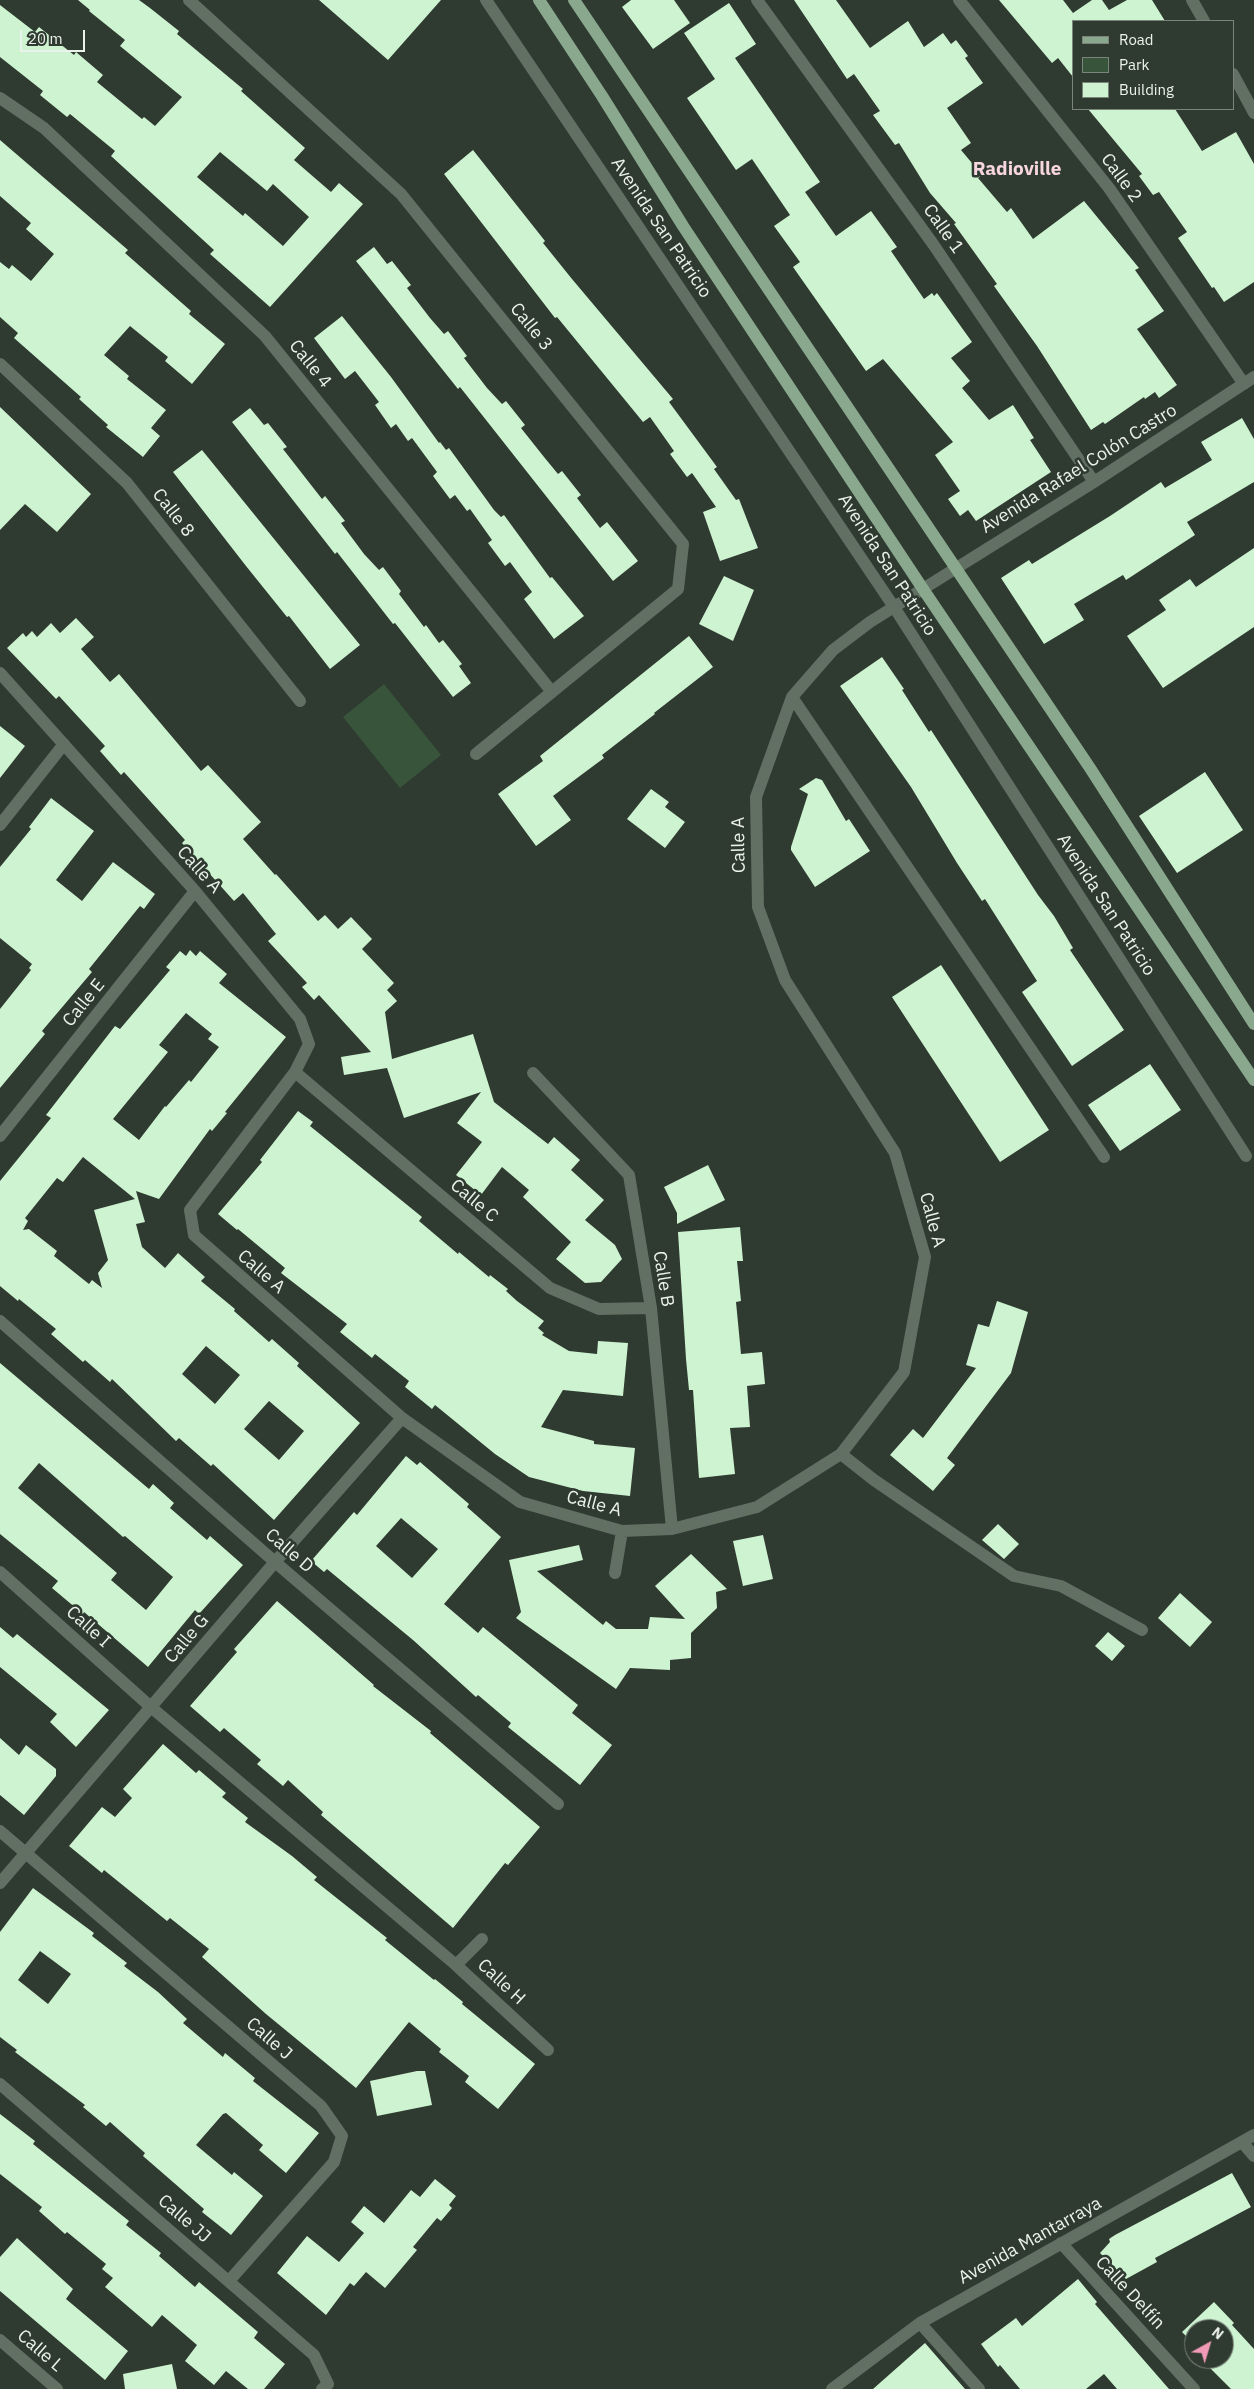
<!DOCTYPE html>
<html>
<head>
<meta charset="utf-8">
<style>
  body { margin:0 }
  #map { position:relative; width:1254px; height:2389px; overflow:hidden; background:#2f3a30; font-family:"IBM Plex Sans",sans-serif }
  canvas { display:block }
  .legend { position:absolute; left:1072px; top:20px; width:162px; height:90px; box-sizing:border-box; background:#2f3a30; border:1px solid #7a847b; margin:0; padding:6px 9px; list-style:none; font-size:15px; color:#ebf2eb }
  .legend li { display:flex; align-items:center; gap:10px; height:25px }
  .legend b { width:25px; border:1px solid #7a847b }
  .north { position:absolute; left:1184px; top:2319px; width:50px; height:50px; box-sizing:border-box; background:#2f3a30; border:1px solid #7a847b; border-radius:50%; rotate:39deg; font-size:14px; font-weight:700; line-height:20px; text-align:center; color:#ebf2eb }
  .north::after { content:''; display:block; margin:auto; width:18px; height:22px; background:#f09ab7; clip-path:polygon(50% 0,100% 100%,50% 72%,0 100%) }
  .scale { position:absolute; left:20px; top:30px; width:65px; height:22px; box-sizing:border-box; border:2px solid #ebf2eb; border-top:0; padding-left:6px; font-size:15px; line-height:18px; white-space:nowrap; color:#ebf2eb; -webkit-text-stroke:4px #2f3a30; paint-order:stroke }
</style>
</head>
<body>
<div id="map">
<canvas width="1254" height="2389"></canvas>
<ul class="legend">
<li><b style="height:6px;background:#89a88d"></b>Road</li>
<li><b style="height:14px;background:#38553c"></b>Park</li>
<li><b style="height:14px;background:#cdf3d1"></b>Building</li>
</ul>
<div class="north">N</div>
<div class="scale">20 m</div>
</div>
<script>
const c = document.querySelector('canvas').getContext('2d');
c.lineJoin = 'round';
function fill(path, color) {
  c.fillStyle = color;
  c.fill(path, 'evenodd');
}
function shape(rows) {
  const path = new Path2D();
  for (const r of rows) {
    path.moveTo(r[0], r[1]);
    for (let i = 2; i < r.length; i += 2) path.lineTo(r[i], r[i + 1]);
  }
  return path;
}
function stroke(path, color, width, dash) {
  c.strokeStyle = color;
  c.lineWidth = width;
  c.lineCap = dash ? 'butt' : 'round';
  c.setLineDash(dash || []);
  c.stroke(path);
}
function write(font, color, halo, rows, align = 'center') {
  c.font = font + ' "IBM Plex Sans",sans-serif';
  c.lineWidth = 5;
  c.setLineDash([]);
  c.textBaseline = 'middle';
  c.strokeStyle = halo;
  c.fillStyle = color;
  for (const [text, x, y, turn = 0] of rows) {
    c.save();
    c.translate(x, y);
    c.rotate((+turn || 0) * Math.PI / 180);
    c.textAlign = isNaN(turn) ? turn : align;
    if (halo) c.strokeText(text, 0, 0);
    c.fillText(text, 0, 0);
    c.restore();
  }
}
fill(shape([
  [384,684,441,755,400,788,343,717]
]), '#38553c');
fill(shape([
  [78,0,139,0,150,8,179,31,177,34,243,89,241,91,305,148,294,160,331,192,339,183,363,204,270,307,210,254,214,250,111,156,115,151,70,114,67,117,40,95,43,91,0,57,0,5,35,32,39,27,74,55,76,52,103,75,97,82,142,119,144,117,155,126,182,97,120,46,125,40,89,11,90,10],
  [220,152,267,191,273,184,309,217,283,246,245,213,243,216,197,177],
  [319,0,441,0,388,60],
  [631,0,674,0,690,23,653,49,622,7],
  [794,0,836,0,870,48,908,21,924,47,943,33,951,44,956,40,968,56,965,58,983,83,947,108,971,143,961,150,982,175,978,178,1007,212,1011,208,1033,239,1084,201,1139,268,1135,270,1164,311,1137,329,1177,385,1159,398,1155,392,1145,399,1144,397,1105,424,1103,422,1091,430,1037,346,994,286,997,284,954,224,956,223,930,193,899,143,895,145,873,115,880,111,854,74,847,79],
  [999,0,1063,0,1073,13,1092,0,1102,0,1109,10,1127,0,1152,0,1165,21,1073,21,1073,77,1058,58,1052,63],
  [729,3,756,44,735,58,820,182,805,192,836,236,871,211,897,247,891,251,924,299,932,293,934,296,937,293,972,342,951,358,970,381,962,388,989,420,1013,405,1034,438,1030,440,1051,472,976,521,968,510,960,516,948,499,960,491,935,455,953,442,883,359,866,371,793,267,800,262,774,226,790,215,752,159,736,170,687,98,715,79,684,33],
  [1088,109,1175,109,1202,151,1236,132,1254,164,1254,282,1224,302,1214,287,1212,288,1178,238,1187,232,1159,192,1153,195,1139,176,1142,174],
  [0,140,128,250,125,253,191,311,189,314,225,344,192,384,165,361,168,357,130,326,104,355,129,376,127,379,166,410,151,428,160,436,143,457,106,427,108,425,79,399,81,397,14,338,18,333,0,317,0,262,9,269,12,265,31,281,54,254,26,229,31,223,0,196],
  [473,150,545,241,543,243,572,279,673,399,669,402,717,467,714,469,736,500,739,499,758,548,720,561,703,512,716,507,692,473,687,477,670,454,674,451,650,417,643,422,557,317,555,318,444,174],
  [374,247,387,264,392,261,411,285,407,288,430,318,444,334,448,331,467,356,464,358,487,388,502,404,506,401,525,425,521,428,544,457,558,474,562,471,581,495,577,498,600,528,607,522,638,561,613,581,460,387,458,389,356,261],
  [342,316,391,377,439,443,440,442,446,450,449,448,494,510,501,517,504,515,550,578,552,577,584,616,554,639,524,599,532,592,510,562,505,566,488,543,492,540,470,509,467,511,455,495,450,499,433,476,437,472,412,438,408,441,396,424,391,428,375,405,379,402,355,371,345,379,314,338],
  [0,407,91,494,57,532,25,504,0,530],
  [250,408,264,425,268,423,287,447,283,449,322,499,325,496,345,521,341,523,364,554,379,570,383,567,401,591,399,594,424,627,426,625,439,643,443,640,462,664,459,666,471,683,453,697,395,623,393,624,337,552,335,554,232,422],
  [1242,418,1254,439,1254,482,1187,522,1195,535,1126,580,1123,575,1074,604,1084,620,1044,644,1001,578,1029,560,1032,564,1110,516,1161,482,1165,488,1212,460,1201,442],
  [202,450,360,645,330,669,289,616,287,617,246,566,173,472],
  [1254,548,1254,627,1163,688,1127,636,1166,610,1159,600,1190,579,1196,587],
  [724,576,754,590,733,641,699,624],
  [76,618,94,637,81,649,110,682,119,674,201,771,208,765,261,822,243,839,275,875,276,874,318,921,325,915,338,929,351,917,372,939,362,949,394,983,387,990,397,1001,385,1012,392,1059,473,1034,494,1102,548,1144,554,1137,580,1160,571,1170,604,1200,585,1220,615,1245,622,1259,601,1282,585,1283,556,1259,571,1242,523,1197,529,1190,502,1167,481,1195,456,1175,482,1142,457,1123,481,1092,404,1118,387,1068,344,1075,341,1057,371,1052,319,995,314,1000,302,987,307,983,268,941,276,934,243,893,234,901,182,843,185,840,124,772,121,775,100,751,105,746,59,696,56,699,7,648,23,633,26,637,32,631,37,637,51,623,60,633],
  [689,636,713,667,654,713,655,714,602,755,604,758,553,796,571,820,536,846,498,794,543,761,540,756],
  [882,657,904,689,902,690,929,732,931,730,1038,895,1054,916,1073,948,1070,950,1124,1030,1072,1066,1022,992,1037,981,985,899,982,901,957,863,911,787,840,686],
  [0,726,25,746,0,778],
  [1205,772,1243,830,1177,873,1139,816],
  [816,778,822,780,846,821,849,819,870,851,815,887,791,850,791,847,808,794,799,789],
  [651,789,669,802,665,807,685,822,665,848,627,819],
  [51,798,94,831,56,880,82,901,113,862,155,894,144,909,140,906,89,969,92,972,42,1031,45,1034,0,1088,0,1009,31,970,29,968,32,964,0,938,0,867,31,829,29,827],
  [190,950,196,956,200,951,227,974,219,983,286,1037,225,1112,227,1113,212,1131,210,1129,159,1199,136,1191,145,1222,136,1224,142,1247,165,1268,178,1253,205,1277,201,1281,235,1309,234,1311,269,1342,272,1339,299,1363,297,1366,360,1423,274,1520,213,1464,211,1466,179,1438,176,1441,112,1379,110,1382,85,1360,83,1362,51,1334,56,1329,19,1299,18,1301,0,1286,0,1181,51,1118,46,1115,115,1026,120,1029,170,970,166,967,180,951,186,956],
  [186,1013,212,1034,208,1039,219,1047,191,1082,189,1080,166,1107,165,1106,139,1140,113,1119,168,1052,159,1045],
  [83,1157,135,1199,94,1210,108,1260,98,1273,102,1288,92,1280,89,1284,54,1256,57,1251,29,1229,23,1230,28,1221,25,1218,57,1178,63,1182],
  [206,1346,240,1375,215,1404,182,1374],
  [269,1401,304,1431,279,1460,244,1429],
  [941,965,1049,1130,1000,1162,892,997],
  [1150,1064,1181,1110,1120,1151,1088,1105],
  [298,1111,313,1122,310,1126,422,1217,419,1221,458,1254,459,1252,489,1277,490,1275,508,1289,506,1291,517,1301,544,1321,538,1328,544,1333,542,1335,569,1351,597,1354,598,1341,628,1343,623,1396,563,1390,541,1427,594,1441,594,1444,635,1448,630,1496,583,1491,529,1477,495,1454,435,1405,432,1409,405,1387,409,1381,375,1354,372,1358,340,1332,347,1324,281,1273,285,1268,238,1229,237,1230,218,1214,262,1162,260,1160],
  [708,1165,725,1200,677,1224,677,1213,664,1187],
  [740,1227,743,1261,737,1261,741,1301,736,1302,741,1354,762,1352,765,1384,747,1386,750,1427,730,1428,735,1474,699,1478,693,1390,689,1390,686,1359,678,1232],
  [997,1301,1028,1312,1011,1373,947,1458,955,1465,933,1491,890,1455,913,1429,923,1438,976,1368,966,1365,978,1324,989,1327],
  [0,1363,149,1489,153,1484,174,1503,170,1508,207,1540,210,1536,243,1565,199,1614,195,1610,148,1667,84,1612,83,1614,52,1588,58,1581,0,1534],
  [39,1463,123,1537,125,1536,173,1577,146,1610,111,1580,117,1573,18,1488],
  [406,1456,417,1465,420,1462,469,1504,467,1507,501,1537,444,1604,478,1633,483,1627,578,1705,572,1713,612,1745,580,1785,508,1727,511,1723,478,1695,476,1697,413,1640,327,1569,324,1572,311,1561,354,1512,357,1515],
  [401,1518,438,1549,412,1578,376,1546],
  [998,1524,1019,1544,1004,1559,982,1540],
  [763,1535,773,1579,743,1586,733,1541],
  [579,1545,583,1560,537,1571,603,1625,606,1621,616,1629,648,1629,650,1617,685,1619,655,1586,691,1554,727,1589,716,1592,717,1608,691,1633,691,1658,670,1660,670,1670,630,1668,616,1689,516,1618,521,1612,509,1560],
  [1180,1593,1212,1622,1190,1647,1158,1618],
  [277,1601,374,1685,373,1686,431,1731,430,1733,540,1827,508,1865,505,1863,453,1928,321,1815,323,1812,288,1780,283,1786,257,1764,261,1760,224,1728,220,1732,190,1706,237,1652,234,1649],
  [0,1627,13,1638,17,1634,109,1710,76,1747,50,1722,57,1714,0,1667],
  [1108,1632,1125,1646,1112,1661,1095,1646],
  [0,1738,19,1755,26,1745,56,1769,56,1776,24,1815,0,1795],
  [163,1744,196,1773,199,1770,226,1793,222,1797,248,1818,245,1822,292,1856,317,1877,314,1880,387,1938,385,1940,434,1980,435,1979,463,2002,462,2004,535,2064,498,2109,465,2082,469,2076,439,2052,441,2049,409,2022,356,2088,266,2014,202,1957,209,1949,170,1918,167,1921,104,1870,102,1873,69,1846,102,1807,115,1817,132,1798,123,1789],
  [33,1888,94,1933,92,1936,127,1963,124,1966,158,1992,187,2019,183,2023,223,2057,225,2053,255,2078,253,2081,319,2133,286,2173,259,2150,263,2145,226,2113,223,2114,196,2145,232,2175,234,2172,263,2196,231,2235,202,2212,204,2209,143,2156,145,2153,110,2122,106,2126,83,2107,85,2105,15,2052,17,2050,0,2037,0,1932],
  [40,1951,71,1974,48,2004,18,1980],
  [417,2071,425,2071,432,2105,377,2116,370,2081],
  [0,2114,35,2141,33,2144,129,2221,126,2225,161,2253,159,2256,195,2287,199,2282,258,2332,254,2338,285,2364,264,2389,248,2389,226,2371,214,2385,185,2361,197,2345,162,2315,152,2327,105,2287,113,2278,102,2269,106,2264,67,2232,65,2234,39,2211,42,2207,0,2174],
  [1232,2173,1251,2207,1155,2258,1157,2262,1126,2279,1100,2253,1110,2242,1109,2239,1115,2235],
  [435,2179,456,2196,449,2205,452,2208,441,2221,437,2218,413,2247,417,2250,385,2288,366,2272,354,2286,350,2283,326,2315,277,2273,307,2236,339,2262,364,2233,351,2222,364,2206,384,2223,411,2190,420,2197],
  [17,2238,73,2289,66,2299,128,2351,105,2380,0,2291,0,2257],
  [1078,2279,1097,2302,1095,2304,1169,2389,1117,2389,1104,2374,1086,2389,1020,2389,1000,2365,998,2367,981,2344,1016,2318,1022,2326],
  [1214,2302,1234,2323,1232,2325,1254,2349,1254,2389,1231,2389,1203,2361,1205,2359,1224,2359,1224,2329,1194,2329,1194,2348,1185,2339,1187,2337,1182,2332],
  [925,2343,965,2389,873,2389],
  [172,2364,177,2389,125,2389,123,2374]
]), '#cdf3d1');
stroke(shape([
  [189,0,401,194,683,544,678,589,476,754],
  [486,0,894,607,1246,1156],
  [757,0,933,244,1094,482],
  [959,0,1109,188,1244,384],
  [1192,0,1204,21],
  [1233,74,1254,113],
  [0,98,44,128,265,336,552,692],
  [0,364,127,483,300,701],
  [0,673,195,891,300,1019,309,1044,295,1072,190,1210,194,1235,402,1418,520,1502,622,1531,672,1529,757,1507,841,1454,904,1372,925,1257,895,1153,785,980,758,907,756,797,792,697,833,650,870,622,1094,482,1254,377],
  [792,697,1104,1157],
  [0,825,64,744],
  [295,1072,550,1288,599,1309,651,1308],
  [533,1073,629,1175,651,1308,672,1529],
  [0,1136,195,891],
  [0,1321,275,1562,558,1804],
  [841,1454,874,1480,1014,1576,1061,1586,1142,1630],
  [0,1572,152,1708,456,1965,548,2050],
  [615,1573,622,1531],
  [0,1831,321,2106,342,2136,334,2162,229,2281],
  [0,1883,275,1562,402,1418],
  [456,1965,482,1939],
  [0,2084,314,2355,328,2384,322,2389],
  [1242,2142,1254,2156],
  [1061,2243,1194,2389],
  [920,2323,979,2389],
  [0,2340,57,2389],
  [832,2389,920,2323,1254,2135]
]), '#617062', 12);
stroke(shape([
  [539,0,602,96,683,226,923,589,1254,1080],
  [574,0,1090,768,1254,1024]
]), '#89a88d', 12);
write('18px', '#ebf2eb', '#2f3a30', [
  ["Calle 2",1121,178,54],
  ["Avenida San Patricio",661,228,56],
  ["Calle 1",943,229,55],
  ["Calle 3",531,327,51],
  ["Calle 4",310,364,51],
  ["Avenida Rafael Colón Castro",1079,469,-32],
  ["Calle 8",173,513,52],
  ["Avenida San Patricio",887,565,57],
  ["Calle A",739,845,-91],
  ["Calle A",199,870,48],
  ["Avenida San Patricio",1106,905,57],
  ["Calle E",84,1003,-51],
  ["Calle C",474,1201,40],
  ["Calle A",932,1220,75],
  ["Calle A",261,1272,41],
  ["Calle B",663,1279,81],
  ["Calle A",594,1504,15],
  ["Calle D",289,1551,41],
  ["Calle I",88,1627,42],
  ["Calle G",187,1639,-50],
  ["Calle H",501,1982,43],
  ["Calle J",269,2039,41],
  ["Calle JJ",184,2219,41],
  ["Avenida Mantarraya",1030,2241,-29],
  ["Calle Delfín",1130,2293,47],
  ["Calle L",40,2351,41]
]);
write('bold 19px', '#f8d6e0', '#2f3a30', [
  ["Radioville",1017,170]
]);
</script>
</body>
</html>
